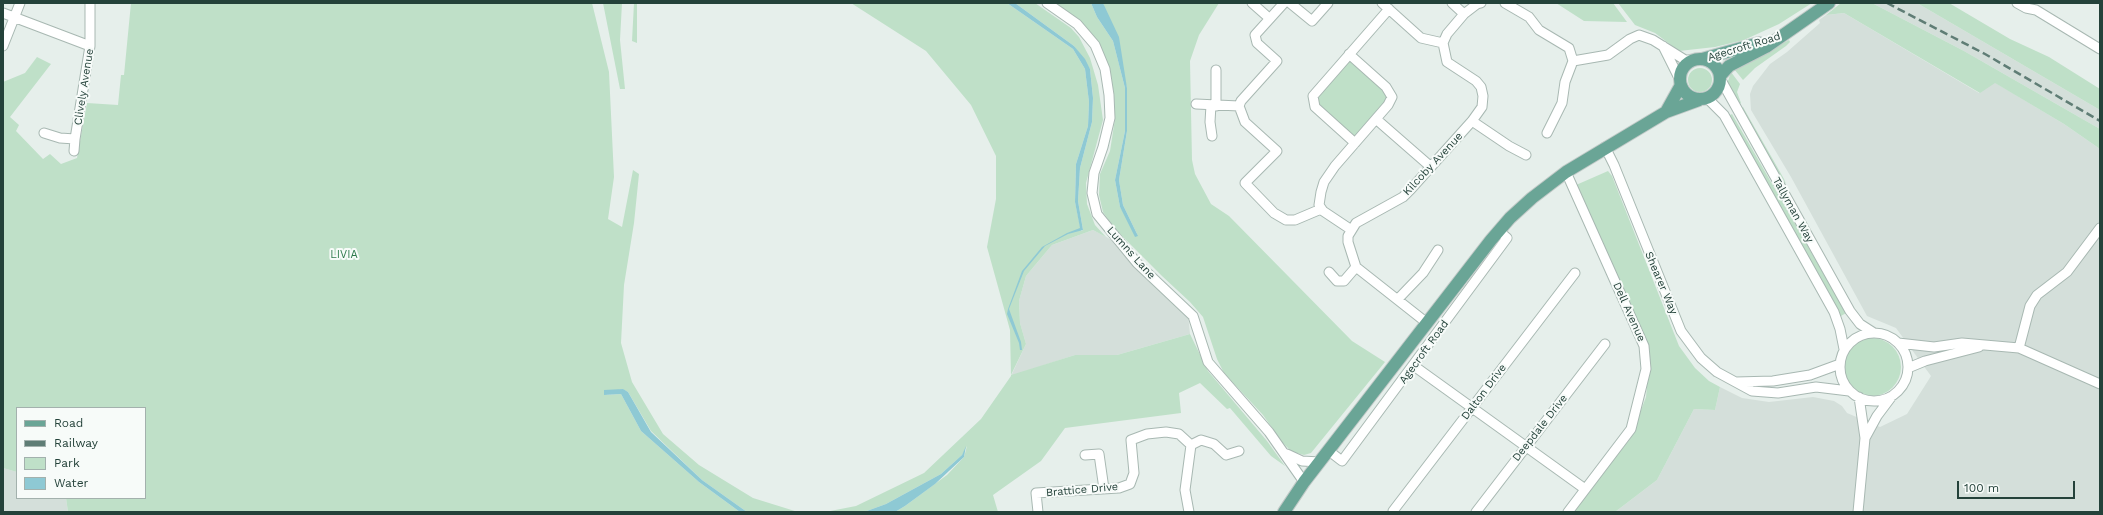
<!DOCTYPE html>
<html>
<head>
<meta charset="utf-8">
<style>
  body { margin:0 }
  #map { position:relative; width:2103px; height:515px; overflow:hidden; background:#e6efeb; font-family:"Work Sans",sans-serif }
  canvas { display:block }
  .frame { position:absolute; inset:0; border:4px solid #24423a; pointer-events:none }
  .legend { position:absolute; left:16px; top:407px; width:130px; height:92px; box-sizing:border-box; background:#f7fbf9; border:1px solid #a3b1ad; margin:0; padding:5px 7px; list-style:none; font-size:12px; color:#24423a }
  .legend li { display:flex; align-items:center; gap:8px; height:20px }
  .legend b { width:20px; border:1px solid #a3b1ad }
  .scale { position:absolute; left:1957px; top:481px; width:118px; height:18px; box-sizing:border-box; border:2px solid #24423a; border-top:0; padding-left:5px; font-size:12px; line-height:14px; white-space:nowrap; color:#24423a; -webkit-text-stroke:3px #f7fbf9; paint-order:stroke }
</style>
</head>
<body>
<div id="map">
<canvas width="2103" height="515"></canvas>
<div class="frame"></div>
<ul class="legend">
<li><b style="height:5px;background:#6aa596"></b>Road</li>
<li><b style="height:5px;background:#5f7d75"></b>Railway</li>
<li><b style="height:11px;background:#bfe0c8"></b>Park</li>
<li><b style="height:11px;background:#8ec9d4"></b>Water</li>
</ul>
<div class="scale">100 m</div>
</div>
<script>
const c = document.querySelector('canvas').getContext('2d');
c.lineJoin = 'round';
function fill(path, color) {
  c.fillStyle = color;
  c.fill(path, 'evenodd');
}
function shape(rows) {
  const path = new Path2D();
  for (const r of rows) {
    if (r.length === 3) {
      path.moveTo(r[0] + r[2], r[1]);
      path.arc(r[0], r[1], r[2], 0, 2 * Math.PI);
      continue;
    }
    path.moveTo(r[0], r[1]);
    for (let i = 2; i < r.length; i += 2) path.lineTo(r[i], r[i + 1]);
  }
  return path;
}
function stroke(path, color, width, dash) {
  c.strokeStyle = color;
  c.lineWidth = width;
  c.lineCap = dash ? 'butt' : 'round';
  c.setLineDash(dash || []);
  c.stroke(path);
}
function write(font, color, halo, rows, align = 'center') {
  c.font = font + ' "Work Sans",sans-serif';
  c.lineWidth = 4;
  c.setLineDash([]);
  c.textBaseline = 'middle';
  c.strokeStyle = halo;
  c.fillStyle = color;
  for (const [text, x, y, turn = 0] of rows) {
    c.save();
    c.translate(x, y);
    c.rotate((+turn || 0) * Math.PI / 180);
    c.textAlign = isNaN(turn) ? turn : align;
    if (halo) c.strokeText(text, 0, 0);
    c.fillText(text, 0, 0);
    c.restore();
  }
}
fill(shape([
  [1872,3,1917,3,2100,110,2100,129,1964,51],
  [1844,13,1979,93,1994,82,2064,124,2100,149,2100,512,1615,512,1657,480,1694,409,1715,410,1720,387,1742,398,1769,402,1813,397,1834,401,1842,406,1847,413,1880,427,1907,414,1931,376,1896,328,1867,316,1791,177,1751,110,1750,94,1753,86,1770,64,1787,52,1820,23,1819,20,1826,15],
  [1093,230,1112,240,1188,315,1190,334,1117,355,1075,355,1011,376,1026,344,1020,323,1019,301,1026,276,1052,245],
  [3,468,17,472,17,498,66,498,68,512,3,512]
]), '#d4dfda');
fill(shape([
  [131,3,592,3,609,72,614,177,608,219,622,227,633,170,639,174,634,223,624,285,621,343,632,382,663,434,699,465,753,498,798,512,747,512,702,480,651,431,628,392,622,389,604,395,621,394,641,431,699,482,740,512,68,512,66,498,145,498,145,408,17,408,17,472,3,468,3,82,25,73,37,57,51,64,10,117,19,125,16,131,43,159,50,154,61,164,77,158,87,103,118,105,121,75,124,75],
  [603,3,622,3,620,40,625,89,620,89],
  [634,3,637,3,637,43,632,41],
  [851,3,1007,3,1073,49,1085,69,1089,102,1088,126,1076,164,1075,202,1081,231,1083,230,1078,201,1080,168,1092,122,1093,98,1090,69,1074,46,1015,3,1035,3,1071,28,1079,37,1090,58,1098,85,1103,120,1086,183,1087,204,1095,225,1106,237,1093,230,1052,245,1026,276,1019,301,1020,323,1026,344,1011,375,1075,355,1117,355,1190,334,1208,371,1267,441,1285,466,1271,456,1230,408,1227,409,1200,383,1179,393,1181,413,1065,428,1041,461,993,495,998,512,895,512,905,506,947,475,964,457,967,446,962,455,941,474,886,504,864,512,825,512,856,506,924,473,981,419,1011,376,1010,330,987,247,996,199,996,156,971,105,926,51],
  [1055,3,1091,3,1097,17,1113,41,1125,88,1125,131,1115,180,1120,207,1138,236,1123,205,1119,180,1127,131,1127,88,1103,3,1219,3,1199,35,1190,61,1192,160,1195,174,1211,204,1229,216,1352,341,1385,362,1311,453,1304,455,1297,453,1294,454,1282,442,1263,415,1224,373,1217,359,1203,317,1190,302,1162,276,1115,229,1103,212,1099,195,1100,174,1110,151,1115,119,1114,93,1108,67,1098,43,1080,20],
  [1556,3,1613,3,1627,22,1584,21],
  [1618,3,1812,3,1779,24,1744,40,1715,47,1679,51,1655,33,1635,25],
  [1841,3,1872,3,1964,51,2100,129,2100,149,2064,124,1995,83,1980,93,1844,13,1826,15],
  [1917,3,1949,3,2010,39,2049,57,2100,89,2100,110],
  [1789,40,1790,42,1786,46,1755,68,1743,80,1734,69],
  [1349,56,1390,96,1355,140,1316,105,1314,99],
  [1700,80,12],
  [1731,72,1740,84,1737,92,1741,103,1737,105,1727,84],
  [1743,107,1784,179,1786,184,1782,180,1740,109],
  [1732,114,1846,313,1841,316,1728,116],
  [1608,171,1612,176,1679,346,1695,368,1709,381,1720,387,1715,410,1694,409,1657,480,1615,512,1572,512,1630,439,1646,397,1650,354,1576,185],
  [1872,367,29]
]), '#bfe0c8');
fill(shape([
  [1007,3,1015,3,1074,46,1085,59,1090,69,1093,98,1092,122,1080,168,1078,201,1083,230,1068,234,1045,246,1024,271,1009,309,1021,342,1022,350,1020,350,1019,343,1007,314,1008,309,1022,271,1042,247,1067,233,1080,228,1075,202,1076,164,1088,126,1089,102,1085,69,1073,49],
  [1091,3,1103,3,1119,37,1127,88,1127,131,1119,180,1123,205,1138,236,1135,237,1120,207,1115,180,1125,131,1125,88,1113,41,1097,17],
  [623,389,628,392,651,432,702,480,747,512,740,512,699,482,641,431,621,394,604,395,604,390],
  [966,446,964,457,935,484,905,506,895,512,864,512,886,504,941,474,962,455]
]), '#8ec9d4');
const street = shape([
  [1047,3,1077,24,1095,45,1105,69,1109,95,1110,118,1103,147,1094,173,1092,193,1097,214,1137,263,1193,316,1208,362,1269,432,1304,482],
  [1252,3,1269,18],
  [1284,3,1255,35,1257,43,1277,61,1241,101,1239,106,1245,122,1277,151,1245,183,1274,213,1286,220,1295,220,1321,209],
  [1290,3,1312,21,1328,3],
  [1382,3,1421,38,1443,43],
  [1452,3,1464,14],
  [1505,3,1529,17,1539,30,1569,48,1573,61,1608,55,1630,39,1639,35,1653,40,1685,60,1694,60],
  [2017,3,2026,8,2036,10,2100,49],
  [3,13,90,46],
  [3,46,20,3],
  [1663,46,1680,80],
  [1349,54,1386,87,1392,97,1388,105,1335,166,1324,182,1321,192,1319,205,1323,211,1350,229],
  [1721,80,1850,311,1860,324,1874,333],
  [1707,98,1724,115,1834,312,1840,329,1844,349],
  [1196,104,1239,106],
  [1211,105,1210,122,1212,136],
  [1216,106,1216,70],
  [1376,119,1431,167],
  [1472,121,1509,146,1526,155],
  [44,133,60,138,75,139,90,46,90,3],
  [1547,133,1562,103,1565,82,1573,61],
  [1355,143,1315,107,1313,96,1389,9],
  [1605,147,1614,165,1681,331,1701,358,1717,372,1752,391,1778,393,1816,387,1849,391],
  [74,151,75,139],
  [1566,172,1644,346,1646,369,1631,429,1568,512],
  [1329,272,1337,281,1344,281,1356,267],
  [1398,299,1423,273,1438,250],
  [1427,323,1356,267,1348,242,1348,236,1356,223,1403,197,1411,189,1472,121,1482,107,1483,96,1481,87,1476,81,1447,62,1443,43,1447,34,1464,14,1477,4,1481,3],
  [1874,367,34],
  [1898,343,1934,347,1962,343,2019,348,2100,384],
  [2019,348,2030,306,2037,295,2067,272,2100,228],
  [1414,366,1585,489],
  [1908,368,1925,361,1979,347],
  [1736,382,1773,381,1810,375,1840,364],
  [1865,438,1877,416,1892,396],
  [1329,451,1342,461,1507,238,1499,231],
  [1287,454,1302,461,1320,462],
  [1085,455,1099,454,1104,489],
  [1393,511,1575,273],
  [1038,512,1036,493,1119,488,1130,484,1134,473,1131,440,1147,434,1166,432,1179,434,1191,445],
  [1189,512,1185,490,1191,445,1201,440,1214,444,1226,455,1239,451],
  [1476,512,1605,344],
  [1858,512,1865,438,1859,397]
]);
const primary = shape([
  [1700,79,20],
  [1702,59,1759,43],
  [1720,76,1729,66,1766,47,1829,3],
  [1666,112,1681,85],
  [1284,512,1304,482,1491,240,1510,218,1532,198,1566,172,1666,112,1699,100]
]);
stroke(street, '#a8b8b2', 11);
stroke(primary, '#c2cac8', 14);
stroke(street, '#fff', 9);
stroke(primary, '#6aa596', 12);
stroke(shape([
  [1887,3,1985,54,2100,121]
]), '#5f7d75', 2.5, [8, 4]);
write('11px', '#24423a', '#f7fbf9', [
  ["Agecroft Road",1744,47,-17],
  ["Clively Avenue",84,87,-81],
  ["Kilcoby Avenue",1433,164,-47],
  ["Tallyman Way",1793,210,61],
  ["Lumns Lane",1131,253,48],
  ["Shearer Way",1661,283,67],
  ["Dell Avenue",1629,312,66],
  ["Agecroft Road",1424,352,-54],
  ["Dalton Drive",1484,392,-53],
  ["Deepdale Drive",1540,428,-52],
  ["Brattice Drive",1082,490,-5]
]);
write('11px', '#2d7a4b', '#f7fbf9', [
  ["LIVIA",344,255]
]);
</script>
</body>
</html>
